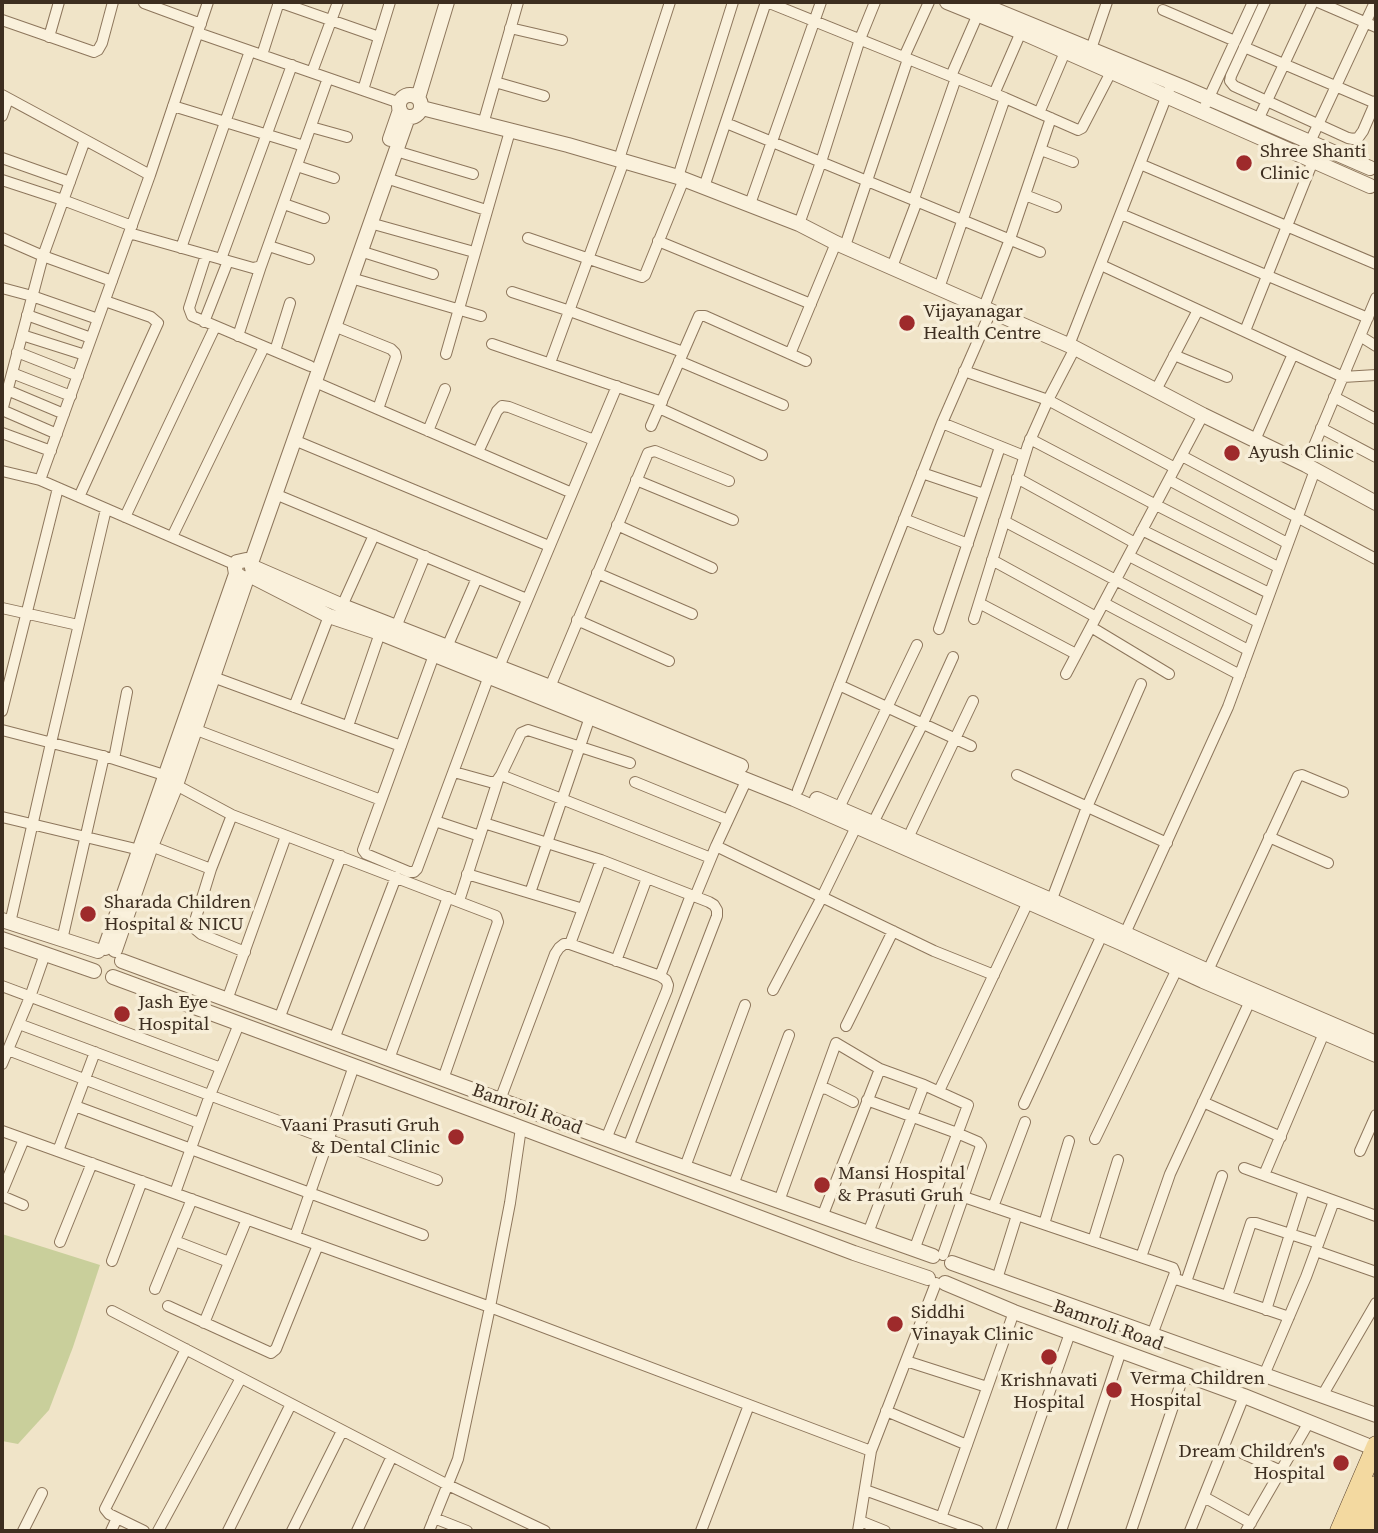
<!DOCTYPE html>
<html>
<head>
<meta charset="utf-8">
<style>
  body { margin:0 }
  #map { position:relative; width:1378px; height:1533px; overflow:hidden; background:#f0e4c8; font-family:"Source Serif 4",serif }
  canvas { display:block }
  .frame { position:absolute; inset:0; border:4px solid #3d2e20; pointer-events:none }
</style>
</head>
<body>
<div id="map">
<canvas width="1378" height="1533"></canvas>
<div class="frame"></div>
</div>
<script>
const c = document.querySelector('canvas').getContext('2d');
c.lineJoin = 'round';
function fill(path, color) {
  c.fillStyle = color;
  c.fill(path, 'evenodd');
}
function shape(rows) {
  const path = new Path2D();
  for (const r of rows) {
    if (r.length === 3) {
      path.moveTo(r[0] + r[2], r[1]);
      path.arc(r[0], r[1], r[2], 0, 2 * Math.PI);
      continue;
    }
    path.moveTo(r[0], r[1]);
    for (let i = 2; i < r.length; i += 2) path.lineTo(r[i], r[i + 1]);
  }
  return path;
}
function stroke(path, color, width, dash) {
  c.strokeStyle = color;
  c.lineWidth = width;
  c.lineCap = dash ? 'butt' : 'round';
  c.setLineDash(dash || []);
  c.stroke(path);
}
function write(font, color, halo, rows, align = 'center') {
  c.font = font + ' "Source Serif 4",serif';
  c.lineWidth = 7;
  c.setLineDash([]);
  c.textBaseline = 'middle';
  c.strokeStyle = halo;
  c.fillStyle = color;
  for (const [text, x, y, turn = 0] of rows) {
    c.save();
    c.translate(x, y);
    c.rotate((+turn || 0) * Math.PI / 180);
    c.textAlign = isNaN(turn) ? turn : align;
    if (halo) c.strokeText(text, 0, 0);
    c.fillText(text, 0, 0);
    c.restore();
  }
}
fill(shape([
  [2,1234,100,1265,73,1347,49,1410,18,1444,2,1441]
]), '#c9cf9b');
const minor = shape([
  [767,2,1005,98,1078,130,1082,128,1111,72],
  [1265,2,1231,76,1230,81,1234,86,1348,138,1353,139,1358,138,1363,131,1376,101],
  [1318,2,1376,27],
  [144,3,201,24],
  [1163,10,1235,41],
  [2,20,94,52,98,50,102,43,113,2],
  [510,28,562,40],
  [198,33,400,103],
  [49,37,59,2],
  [1244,47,1375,103],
  [1091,49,1107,2],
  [262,55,279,2,379,37],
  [904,57,929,2],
  [312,72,338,2],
  [951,76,978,14],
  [495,82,544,96],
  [363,90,390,2],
  [994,94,1021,32],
  [2,95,150,175],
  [1206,104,1253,2],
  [173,106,304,146],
  [1039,113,1065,52],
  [2,116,8,99],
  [1258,120,1313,2],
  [726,123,1040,252],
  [483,124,518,2],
  [311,127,347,137],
  [1310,142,1375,2],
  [1041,150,1073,162],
  [396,151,473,174],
  [2,158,70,182],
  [619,159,670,2],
  [1140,164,1376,264],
  [297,166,334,178],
  [678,177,733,2],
  [386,178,486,210],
  [2,180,63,200,132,226],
  [704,187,766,2],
  [1025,195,1056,207],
  [914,199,956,78],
  [284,204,324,218],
  [750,204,821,2],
  [1121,214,1368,318],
  [370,223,474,252],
  [799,224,821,162,860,39,875,2],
  [129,233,253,268,261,266,328,78],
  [2,238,43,256,112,281],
  [528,238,642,277,645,275,684,179],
  [658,241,811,304],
  [269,246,309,259],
  [845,246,908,59],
  [181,248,250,51],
  [360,251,433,274],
  [206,255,189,308,192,316,310,366],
  [221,259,292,65],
  [1101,265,1343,377,1376,375],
  [892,267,917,201],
  [351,278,481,316],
  [2,288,32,296,98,319],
  [939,288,1005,98],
  [512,292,570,311,683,352],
  [984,307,1010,239,1051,118],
  [27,315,91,338],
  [204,322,228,261],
  [334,326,391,349,395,353,396,357,378,409],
  [1245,331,1313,161],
  [22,335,85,355],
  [238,336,261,266],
  [1360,336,1376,346],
  [492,344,662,402],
  [1069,345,1169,90],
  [275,351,290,303],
  [17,352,78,376],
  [446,354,510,131],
  [790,354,836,243],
  [1174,355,1227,377],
  [679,361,783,405],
  [550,363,624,161],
  [964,371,1048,400,1175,468],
  [12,373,71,396],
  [315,382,572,493],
  [7,390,64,414],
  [1156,390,1198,310],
  [1334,397,1376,419],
  [659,408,762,455],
  [2,410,57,434],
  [2,411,43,256,85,140],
  [942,423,1024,456],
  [651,426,699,316,705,316,806,361],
  [1321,428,1376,457],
  [428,431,445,389],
  [2,433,51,451],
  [1030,439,1156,505,1278,567],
  [294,440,549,546],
  [1255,440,1293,354],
  [478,452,497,411,502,406,509,407,594,440],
  [1182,456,1376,559],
  [1306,465,1376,298],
  [2,471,40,480,236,565],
  [922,473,984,494],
  [1017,478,1135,543],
  [40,480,150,175,208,2],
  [636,480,733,520],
  [1169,480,1287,543],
  [275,494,527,599],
  [79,497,158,323,151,317,105,301],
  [125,517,215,327],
  [904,519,968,544],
  [1004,521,1248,650],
  [617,525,712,568],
  [1142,530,1269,593],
  [172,537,264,347],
  [1129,556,1258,622],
  [992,560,1096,617],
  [597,573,692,614],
  [979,603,1076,654],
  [1104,603,1240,675],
  [342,606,374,535],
  [2,608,78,625],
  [974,619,1028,445,1048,400,1075,348],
  [577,620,669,661],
  [396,627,425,556],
  [1091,627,1169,674],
  [939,629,1000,447],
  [447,647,477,578],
  [434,655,363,850,366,854,409,872,414,872,417,869,489,676],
  [499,667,617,386],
  [1066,674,1203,415],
  [213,677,401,746],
  [839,685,971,746],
  [550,687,648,453,655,451,660,453,729,481],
  [294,707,329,616],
  [2,711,58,488],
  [348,726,380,633],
  [194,729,381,800],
  [2,730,114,759,164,775,176,785,232,815,496,916,498,922,443,1079],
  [114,759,127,692],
  [454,772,490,782,496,782,501,775,521,733,528,730,630,763],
  [501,775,711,858],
  [1017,775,1167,843],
  [635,782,728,820],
  [798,790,942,423,991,311],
  [839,808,917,645],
  [232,815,211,869,194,924,195,929,201,934,245,952],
  [2,817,140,850],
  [435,821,480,836],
  [484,823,601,860,709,902,714,905,717,910,717,916,628,1147],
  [873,823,923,723,953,657],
  [1269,837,1328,863],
  [908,838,973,701],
  [151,846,211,869],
  [716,846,934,951,994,975],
  [467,874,583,909],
  [530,893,590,717],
  [695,897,716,846,747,779],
  [459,901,498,780],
  [1050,904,1087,807,1141,684],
  [10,923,51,743,106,509],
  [62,940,104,756],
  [1122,940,1228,707,1315,470],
  [570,944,601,860],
  [616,961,647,878],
  [660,976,691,895],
  [1205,977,1298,776,1302,775,1343,792],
  [2,986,221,1068],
  [773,990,822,897,856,827],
  [227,1000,286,836],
  [279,1019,341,856],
  [19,1024,437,1180],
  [846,1026,893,931],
  [334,1039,396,877],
  [8,1050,199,1123],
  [389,1059,448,897],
  [2,1064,30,997,45,954],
  [820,1088,827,1089,853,1102],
  [939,1091,1028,902],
  [500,1100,555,954,559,948,564,944,570,944,660,976,666,980,668,985,667,990,606,1139],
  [867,1100,957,1133,978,1142,981,1146,943,1255],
  [1203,1102,1281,1137],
  [1024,1104,1102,935],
  [75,1106,423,1235],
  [2,1131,490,1307,871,1451,936,1283],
  [1095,1139,1177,969],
  [58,1151,95,1052],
  [1360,1151,1376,1115],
  [685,1167,745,1005],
  [1244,1168,1376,1216],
  [1264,1175,1324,1033],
  [733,1185,789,1035],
  [2,1192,24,1139],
  [175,1193,210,1095,239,1024],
  [2,1196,23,1205],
  [964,1197,1173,1268,1175,1273,1152,1335],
  [779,1201,836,1043,880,1069,924,1085,968,1105,914,1250],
  [993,1207,1025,1122],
  [822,1217,880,1069],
  [1044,1224,1069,1141],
  [868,1233,924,1085],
  [295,1236,354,1066],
  [175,1241,229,1262],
  [1093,1241,1118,1160],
  [60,1242,92,1163],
  [1316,1251,1376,1272],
  [1141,1257,1170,1174,1250,1001],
  [112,1261,142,1181],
  [1173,1278,1289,1317],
  [997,1279,1017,1215],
  [1186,1282,1222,1176],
  [155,1289,192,1199],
  [1227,1296,1251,1223,1256,1223,1318,1243],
  [168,1306,271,1353,276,1349,318,1245],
  [1266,1310,1304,1190],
  [112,1311,448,1485,545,1531],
  [204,1323,247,1219],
  [906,1361,987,1387],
  [1264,1375,1306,1277,1334,1201],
  [1322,1396,1376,1303],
  [886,1411,967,1445],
  [1242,1453,1281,1471],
  [865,1490,978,1531],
  [1204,1497,1251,1523],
  [434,1518,467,1531],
  [941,1518,1014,1312],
  [860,1521,885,1531],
  [23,1531,42,1493],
  [111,1531,117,1518],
  [144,1531,109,1514,105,1509,186,1349],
  [158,1531,241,1378],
  [228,1531,291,1404],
  [292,1531,342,1431],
  [357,1531,392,1456],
  [429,1531,458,1459,490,1307,510,1203,521,1128],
  [701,1531,749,1405],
  [858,1531,871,1451],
  [1001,1531,1070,1333],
  [1061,1531,1121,1351],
  [1131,1531,1184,1374],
  [1190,1531,1244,1396],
  [1246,1531,1309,1422]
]);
const tertiary = shape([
  [947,2,1021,32,1370,186],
  [976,2,1185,88,1370,168],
  [410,106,11],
  [418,98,447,2],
  [422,108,568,145,678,177,799,224,836,243,1075,348,1203,415,1306,465,1376,503],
  [390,139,400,110],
  [251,563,246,560,237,562,235,568,236,574,244,579,250,577,253,572,251,563,408,117],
  [253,567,345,607,550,687,741,766],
  [251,576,329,616,380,633,794,799,1121,943,1203,981,1376,1055],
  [817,799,1051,900,1208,971,1376,1043],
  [2,920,98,951],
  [2,939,94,971],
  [105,948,236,574],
  [115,950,151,846,176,785,247,578],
  [122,961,658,1158,933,1256],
  [113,977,511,1124,854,1253,928,1278],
  [952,1263,1376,1415],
  [945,1283,1014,1312,1244,1396,1376,1449]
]);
const primary = shape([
  [1339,1531,1376,1445],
  [1355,1531,1376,1485],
  [1370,1531,1376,1518]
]);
stroke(minor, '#8d765c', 12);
stroke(tertiary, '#8d765c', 16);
stroke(primary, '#5b4430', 19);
stroke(minor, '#faf1dc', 10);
stroke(tertiary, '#faf1dc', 14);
stroke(primary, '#f3d9a0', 18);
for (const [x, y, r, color] of [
  [1244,163,9,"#9e2a2b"],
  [907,323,9,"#9e2a2b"],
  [1232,453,9,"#9e2a2b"],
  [88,914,9,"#9e2a2b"],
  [122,1014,9,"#9e2a2b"],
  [456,1137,9,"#9e2a2b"],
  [822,1185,9,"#9e2a2b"],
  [895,1324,9,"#9e2a2b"],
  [1049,1357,9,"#9e2a2b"],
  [1114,1390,9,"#9e2a2b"],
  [1341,1463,9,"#9e2a2b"]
]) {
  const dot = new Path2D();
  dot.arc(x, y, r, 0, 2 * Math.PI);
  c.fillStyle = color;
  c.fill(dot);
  stroke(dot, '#f7eed8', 2.5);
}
write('19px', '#3d2e20', '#f7eed8', [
  ["Shree Shanti",1260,152],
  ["Clinic",1260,174],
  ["Vijayanagar",923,312],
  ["Health Centre",923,334],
  ["Ayush Clinic",1248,453],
  ["Sharada Children",104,903],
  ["Hospital & NICU",104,925],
  ["Jash Eye",138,1003],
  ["Hospital",138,1025],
  ["Vaani Prasuti Gruh",440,1126,"right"],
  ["& Dental Clinic",440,1148,"right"],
  ["Mansi Hospital",838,1174],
  ["& Prasuti Gruh",838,1196],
  ["Siddhi",911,1313],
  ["Vinayak Clinic",911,1335],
  ["Verma Children",1130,1379],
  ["Hospital",1130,1401],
  ["Krishnavati",1049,1381,"center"],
  ["Hospital",1049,1403,"center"],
  ["Dream Children's",1325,1452,"right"],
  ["Hospital",1325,1474,"right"]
], 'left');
write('19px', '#3d2e20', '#f7eed8', [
  ["Bamroli Road",527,1110,20],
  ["Bamroli Road",1108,1326,20]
]);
</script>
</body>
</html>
